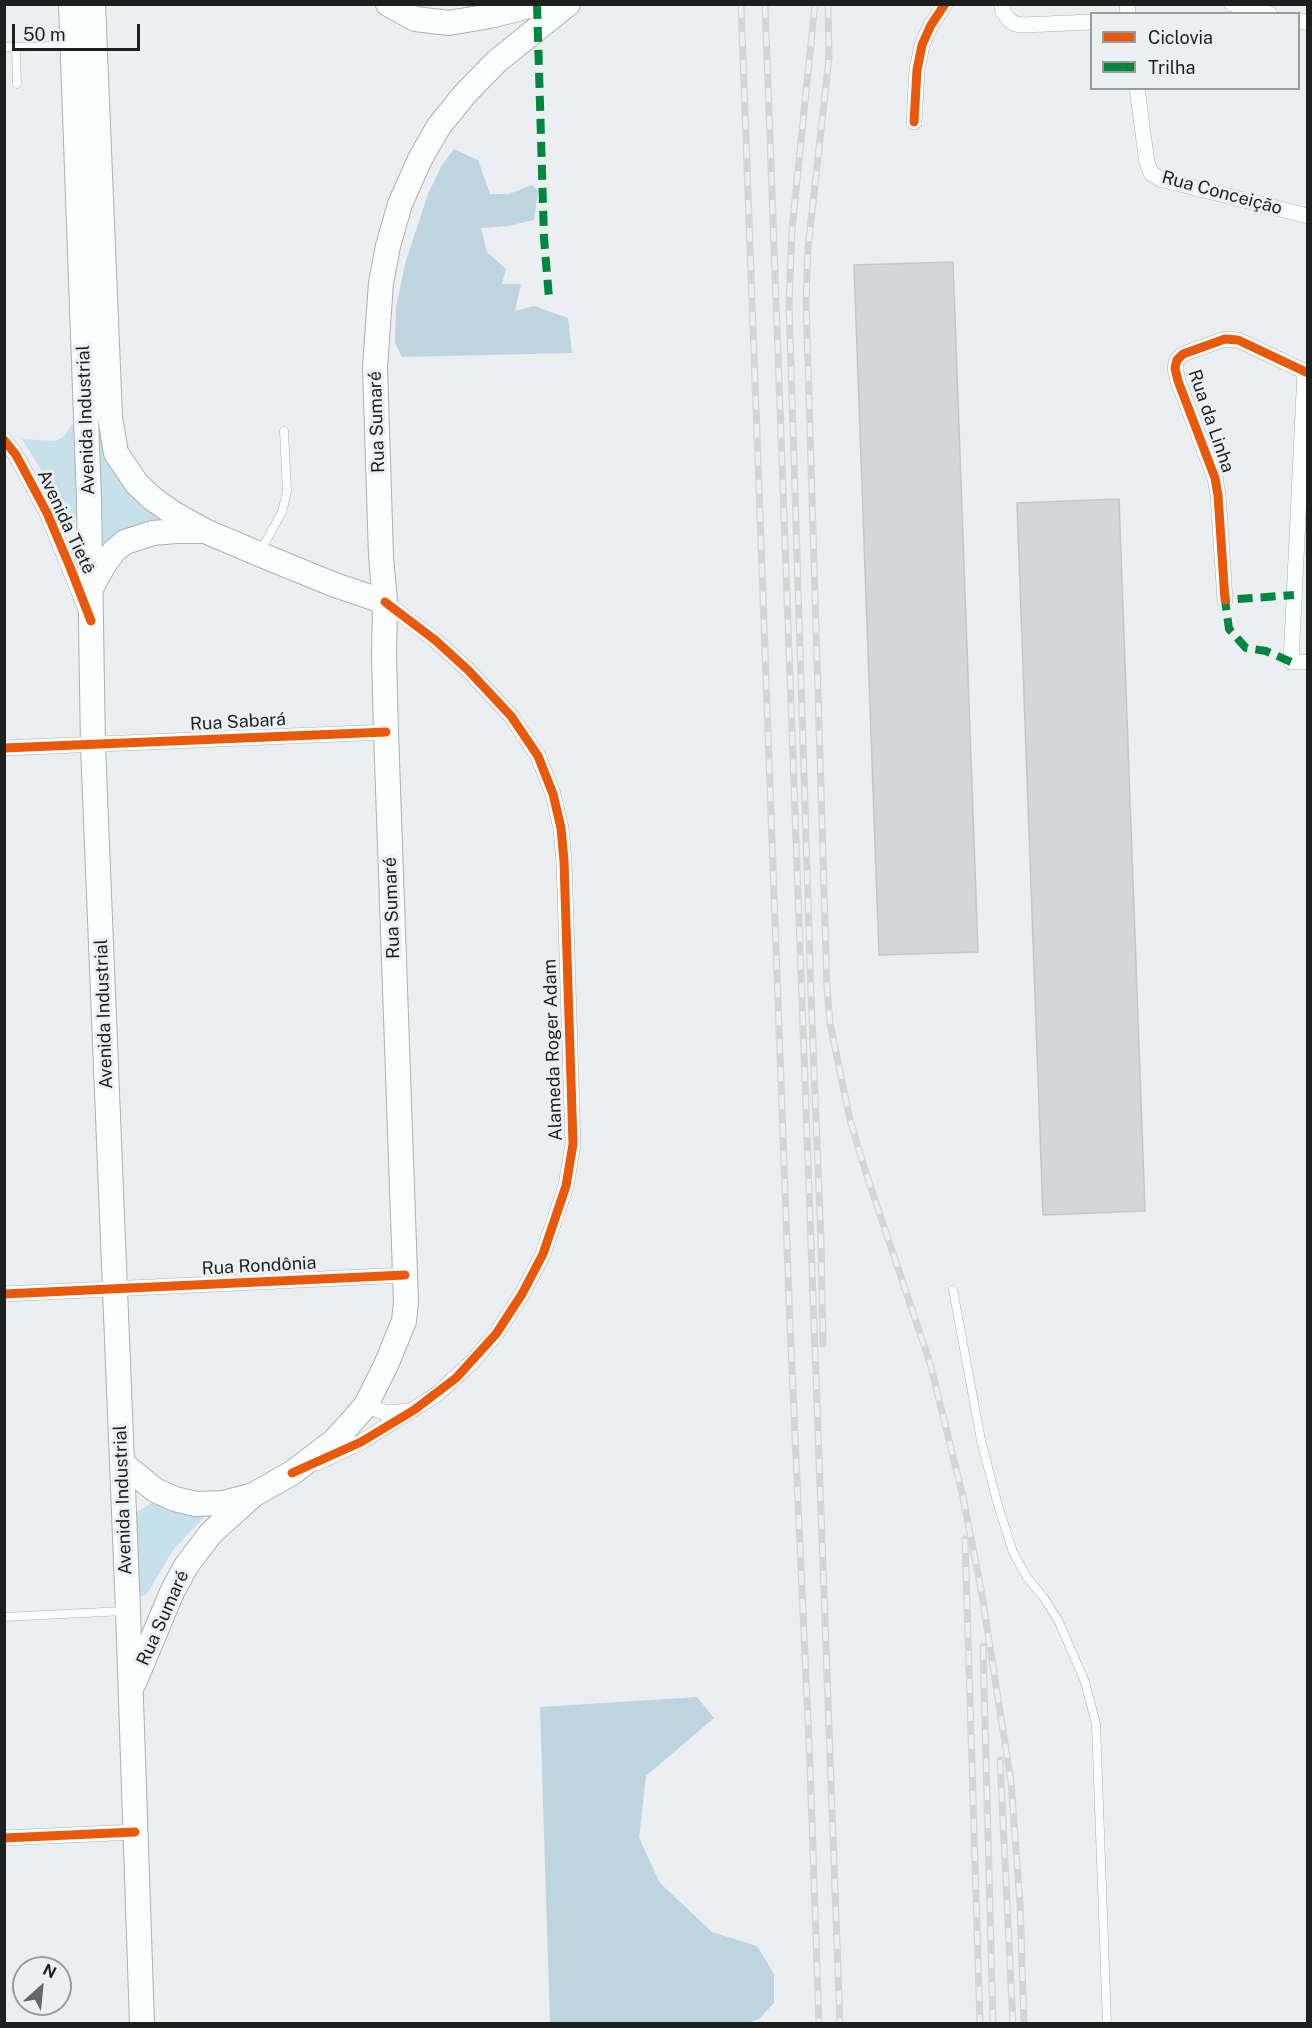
<!DOCTYPE html>
<html>
<head>
<meta charset="utf-8">
<style>
  body { margin:0 }
  #map { position:relative; width:1312px; height:2028px; overflow:hidden; background:#eceff1; font-family:"Public Sans",sans-serif }
  canvas { display:block }
  .frame { position:absolute; inset:0; border:6px solid #1d1f1f; pointer-events:none }
  .legend { position:absolute; left:1090px; top:12px; width:210px; height:78px; box-sizing:border-box; background:#ebf0f2; border:2px solid #999c9e; margin:0; padding:8px 10px; list-style:none; font-size:18px; color:#1d1f1f }
  .legend li { display:flex; align-items:center; gap:12px; height:30px }
  .legend b { width:30px; border:2px solid #999c9e }
  .north { position:absolute; left:12px; top:1956px; width:60px; height:60px; box-sizing:border-box; background:#ebf0f2; border:2px solid #999c9e; border-radius:50%; rotate:27deg; font-size:16px; font-weight:700; line-height:24px; text-align:center; color:#1d1f1f }
  .north::after { content:''; display:block; margin:auto; width:21px; height:27px; background:#656868; clip-path:polygon(50% 0,100% 100%,50% 72%,0 100%) }
  .scale { position:absolute; left:12px; top:24px; width:128px; height:27px; box-sizing:border-box; border:3px solid #1d1f1f; border-top:0; padding-left:8px; font-size:18px; line-height:21px; white-space:nowrap; color:#1d1f1f; -webkit-text-stroke:4px #ebf0f2; paint-order:stroke }
</style>
</head>
<body>
<div id="map">
<canvas width="1312" height="2028"></canvas>
<div class="frame"></div>
<ul class="legend">
<li><b style="height:8px;background:#e8590c"></b>Ciclovia</li>
<li><b style="height:8px;background:#00873e"></b>Trilha</li>
</ul>
<div class="north">N</div>
<div class="scale">50 m</div>
</div>
<script>
const c = document.querySelector('canvas').getContext('2d');
c.lineJoin = 'round';
function fill(path, color) {
  c.fillStyle = color;
  c.fill(path, 'evenodd');
}
function shape(rows) {
  const path = new Path2D();
  for (const r of rows) {
    path.moveTo(r[0], r[1]);
    for (let i = 2; i < r.length; i += 2) path.lineTo(r[i], r[i + 1]);
  }
  return path;
}
function stroke(path, color, width, dash) {
  c.strokeStyle = color;
  c.lineWidth = width;
  c.lineCap = dash ? 'butt' : 'round';
  c.setLineDash(dash || []);
  c.stroke(path);
}
function write(font, color, halo, rows, align = 'center') {
  c.font = font + ' "Public Sans",sans-serif';
  c.lineWidth = 6;
  c.setLineDash([]);
  c.textBaseline = 'middle';
  c.strokeStyle = halo;
  c.fillStyle = color;
  for (const [text, x, y, turn = 0] of rows) {
    c.save();
    c.translate(x, y);
    c.rotate((+turn || 0) * Math.PI / 180);
    c.textAlign = isNaN(turn) ? turn : align;
    if (halo) c.strokeText(text, 0, 0);
    c.fillText(text, 0, 0);
    c.restore();
  }
}
fill(shape([
  [100,417,168,521,114,536,105,543,99,540,91,418],
  [74,422,78,516,73,524,67,520,40,468,22,439,55,441,63,437],
  [155,1501,204,1513,204,1517,173,1550,147,1594,143,1596,138,1596,135,1518,137,1512]
]), '#c7e1ea');
fill(shape([
  [454,149,478,160,490,194,509,194,532,185,538,191,534,220,508,226,481,228,487,252,506,269,502,284,521,284,515,311,534,306,568,318,572,353,402,357,395,343,396,308,405,264,428,194,442,165],
  [697,1697,714,1718,646,1776,639,1838,660,1883,712,1932,757,1946,774,1974,774,2003,759,2019,748,2023,550,2023,540,1707]
]), '#bcd5de');
const building = shape([
  [953,262,978,952,879,955,854,265,953,262],
  [1119,499,1145,1211,1043,1215,1017,503,1119,499]
]);
fill(building, '#d4d6d8');
stroke(building, '#c4c7c8', 1.5);
const lane = shape([
  [4,47,69,46],
  [16,47,17,84],
  [260,552,282,512,287,492,284,431],
  [953,1290,981,1440,997,1502,1013,1552,1026,1576,1044,1598,1059,1622,1085,1682,1096,1724,1107,2024],
  [4,1617,124,1611]
]);
const street = shape([
  [1002,4,1003,12,1009,20,1015,24,1023,25,1092,22],
  [1127,4,1128,14],
  [1232,4,1270,14],
  [1298,20,1308,23],
  [1137,88,1147,163,1151,173,1160,179,1308,216],
  [914,122,917,70,922,45,931,25,945,4],
  [1305,372,1291,662,1308,662],
  [4,440,16,455,47,513,85,607],
  [1225,600,1218,495,1215,478,1178,381,1175,368,1177,360,1183,354,1225,339,1238,340,1308,373],
  [4,748,386,732],
  [4,1294,405,1275],
  [366,1405,386,1413,409,1411],
  [317,1463,361,1442,436,1395,472,1362,496,1334,522,1294,543,1254,566,1186,573,1144,564,861,561,828,553,794,538,756,511,716,468,670,435,640,385,602],
  [4,1838,135,1832]
]);
const primary = shape([
  [71,4,89,500,93,746,128,1611,142,2024],
  [93,4,110,417,116,453,137,484,153,499,176,515,205,531,259,554,335,585,385,602],
  [388,4,415,19,449,23,490,16,537,4],
  [90,590,105,563,114,551,125,542,153,533,176,531,202,531],
  [122,1463,155,1490,175,1499,196,1504,223,1503,250,1496],
  [134,1683,172,1592,186,1566,211,1533,253,1495,292,1473,334,1441,354,1419,366,1405,386,1365,404,1321,406,1302,386,732,384,656,385,602,381,556,375,367,381,283,388,246,400,204,420,159,439,126,465,94,496,62,568,4]
]);
stroke(lane, '#adafb0', 9);
stroke(street, '#adafb0', 16);
stroke(primary, '#adafb0', 26);
stroke(lane, '#fcfdfd', 8);
stroke(street, '#fcfdfd', 15);
stroke(primary, '#fcfdfd', 24);
const rail = shape([
  [741,4,790,1325,810,1766,819,2024],
  [765,4,840,2024],
  [815,4,792,229,789,304,811,995,821,1241,823,1344],
  [828,4,829,58,808,248,806,301,827,987,830,1023,850,1120,866,1173,930,1363,963,1497,981,1589,1011,1782,1020,1904,1024,2024],
  [965,1539,980,2024],
  [983,1646,993,2024],
  [1000,1760,1013,2024]
]);
stroke(rail, '#d4d5d5', 7);
stroke(rail, '#ebf0f2', 4.5, [14]);
stroke(shape([
  [537,4,544,238,549,298],
  [1291,662,1266,651,1246,648,1229,629,1225,600,1294,595]
]), '#00873e', 8, [15, 8]);
stroke(shape([
  [914,122,917,70,922,45,931,25,945,4],
  [4,440,16,455,47,513,70,567,91,621],
  [1225,600,1218,495,1215,478,1178,381,1175,368,1177,360,1183,354,1225,339,1238,340,1308,373],
  [4,748,386,732],
  [4,1294,405,1275],
  [292,1473,361,1442,414,1410,456,1378,496,1334,522,1294,543,1254,566,1186,573,1144,564,861,561,828,553,794,538,756,511,716,468,670,435,640,385,602],
  [4,1838,135,1832]
]), '#e8590c', 9);
write('18px', '#1d1f1f', '#ebf0f2', [
  ["Rua Conceição",1222,193,15],
  ["Avenida Industrial",86,420,-92],
  ["Rua da Linha",1211,421,71],
  ["Rua Sumaré",377,422,-92],
  ["Avenida Tietê",66,522,65],
  ["Rua Sabará",238,722,-3],
  ["Rua Sumaré",392,908,-92],
  ["Avenida Industrial",104,1014,-92],
  ["Alameda Roger Adam",553,1050,-92],
  ["Rua Rondônia",259,1266,-3],
  ["Avenida Industrial",123,1500,-92],
  ["Rua Sumaré",163,1618,-66]
]);
</script>
</body>
</html>
